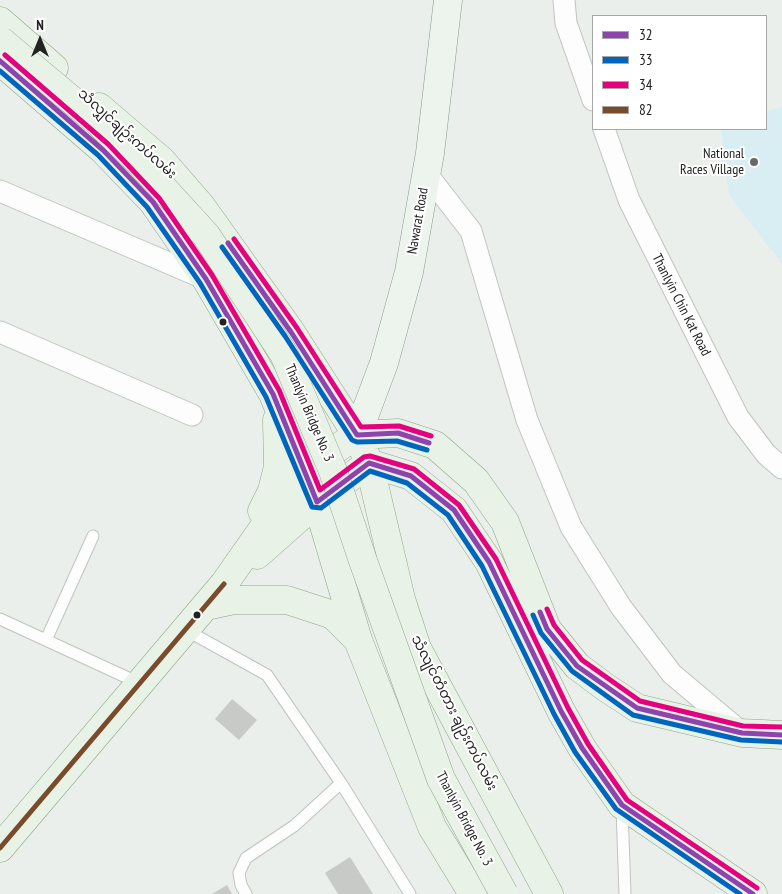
<!DOCTYPE html>
<html>
<head>
<meta charset="utf-8">
<style>
  body { margin:0 }
  #map { position:relative; width:782px; height:894px; overflow:hidden; background:#ebefeb; font-family:"PT Sans Narrow",sans-serif }
  canvas { display:block }
  .legend { position:absolute; left:592px; top:15px; width:175px; height:115px; box-sizing:border-box; background:#fff; border:1px solid #a7a7a7; margin:0; padding:6px 9px; list-style:none; font-size:15px; color:#222 }
  .legend li { display:flex; align-items:center; gap:10px; height:25px }
  .legend b { width:25px; border:1px solid #a7a7a7 }
  .north { position:absolute; left:15px; top:15px; width:50px; height:50px; -webkit-text-stroke:4px #fff; paint-order:stroke; rotate:0deg; font-size:14px; font-weight:700; line-height:20px; text-align:center; color:#222 }
  .north::after { content:''; display:block; margin:auto; width:18px; height:22px; background:#222; clip-path:polygon(50% 0,100% 100%,50% 72%,0 100%) }
</style>
</head>
<body>
<div id="map">
<canvas width="782" height="894"></canvas>
<ul class="legend">
<li><b style="height:6px;background:#8e44ad"></b>32</li>
<li><b style="height:6px;background:#0065bd"></b>33</li>
<li><b style="height:6px;background:#e5007d"></b>34</li>
<li><b style="height:6px;background:#7a4b2a"></b>82</li>
</ul>
<div class="north">N</div>
</div>
<script>
const c = document.querySelector('canvas').getContext('2d');
c.lineJoin = 'round';
function fill(path, color) {
  c.fillStyle = color;
  c.fill(path, 'evenodd');
}
function shape(rows) {
  const path = new Path2D();
  for (const r of rows) {
    path.moveTo(r[0], r[1]);
    for (let i = 2; i < r.length; i += 2) path.lineTo(r[i], r[i + 1]);
  }
  return path;
}
function stroke(path, color, width, dash) {
  c.strokeStyle = color;
  c.lineWidth = width;
  c.lineCap = dash ? 'butt' : 'round';
  c.setLineDash(dash || []);
  c.stroke(path);
}
function write(font, color, halo, rows, align = 'center') {
  c.font = font + ' "PT Sans Narrow","Noto Sans Myanmar",sans-serif';
  c.lineWidth = 4;
  c.setLineDash([]);
  c.textBaseline = 'middle';
  c.strokeStyle = halo;
  c.fillStyle = color;
  for (const [text, x, y, turn = 0] of rows) {
    c.save();
    c.translate(x, y);
    c.rotate((+turn || 0) * Math.PI / 180);
    c.textAlign = isNaN(turn) ? turn : align;
    if (halo) c.strokeText(text, 0, 0);
    c.fillText(text, 0, 0);
    c.restore();
  }
}
fill(shape([
  [782,107,782,264,729,195,721,129,766,129,766,111]
]), '#d8eef3');
fill(shape([
  [232,699,257,720,239,740,215,719],
  [350,857,373,894,338,894,325,873],
  [227,885,232,894,212,894]
]), '#c7cac6');
const service = shape([
  [0,619,139,683],
  [186,630,267,675,341,783,410,894],
  [46,640,93,536],
  [622,808,625,894],
  [246,894,241,885,239,873,246,858,294,826,341,783]
]);
const minor = shape([
  [564,0,566,23,593,100],
  [604,129,629,200,738,417,766,454,782,468],
  [426,173,471,231,527,420,571,527,621,607,672,674,741,732],
  [0,191,206,279],
  [0,332,192,415]
]);
const secondary = shape([
  [357,435,384,363,409,272,430,153,448,0]
]);
const primary = shape([
  [0,21,54,68],
  [0,61,103,150,153,202,206,279,273,394,317,502,358,640,432,827,473,894],
  [99,107,162,161,201,206,291,332,357,435,369,463,401,599,417,648,549,894],
  [369,463,411,476,454,510,489,562,561,711,582,748,622,805,753,894],
  [262,511,272,491,278,467,277,420],
  [257,555,317,502,369,463],
  [206,606,234,600,287,600,333,615,357,639],
  [0,848,224,584,304,470,357,435,398,433,435,445,476,481,505,522,547,629,577,666,605,687,637,708,742,733,782,735]
]);
stroke(service, '#c1c3c1', 13);
stroke(minor, '#c1c3c1', 23);
stroke(secondary, '#829a88', 29);
stroke(primary, '#8ca686', 29);
stroke(service, '#fcfdfc', 11);
stroke(minor, '#fcfdfc', 21);
stroke(secondary, '#edf4ee', 28);
stroke(primary, '#e9f2e7', 28);
const primaryBridge = shape([
  [0,40,98,122,140,163,206,235,284,354,333,471,362,558,441,779,504,894]
]);
stroke(primaryBridge, '#8ca686', 29, []);
stroke(primaryBridge, '#e9f2e7', 28);
stroke(shape([
  [0,61,103,150,153,202,206,279,273,394,317,502,369,463,411,476,454,510,489,562,561,711,582,748,622,805,753,894],
  [228,243,291,332,357,435,398,433,429,443],
  [540,612,547,629,577,666,637,708,742,733,782,735]
]), '#8e44ad', 5);
stroke(shape([
  [0,71,98,155,147,207,200,283,266,397,312,507,321,508,370,471,407,483,448,515,482,566,554,714,575,752,616,809,740,894],
  [222,247,285,336,352,440,357,442,397,441,427,450],
  [533,615,541,633,572,671,633,715,741,740,782,742]
]), '#0065bd', 5);
stroke(shape([
  [5,55,108,144,159,198,212,275,279,390,320,490,364,457,370,456,414,469,459,505,496,559,568,708,588,744,627,800,757,888],
  [234,239,297,328,361,427,399,426,431,436],
  [547,609,554,625,582,660,640,701,743,726,782,727]
]), '#e5007d', 5);
stroke(shape([
  [0,848,224,584]
]), '#7a4b2a', 5);
for (const [x, y, r, color] of [
  [754,162,5,"#686a68"],
  [223,322,4.5,"#222"],
  [197,615,4.5,"#222"]
]) {
  const dot = new Path2D();
  dot.arc(x, y, r, 0, 2 * Math.PI);
  c.fillStyle = color;
  c.fill(dot);
  stroke(dot, '#fff', 2);
}
write('14px', '#222', '#fff', [
  ["သံလျှင်ချဉ်းကပ်လမ်း",127,134,42],
  ["Nawarat Road",418,221,-80],
  ["Thanlyin Chin Kat Road",681,305,63],
  ["Thanlyin Bridge No. 3",309,413,67],
  ["သံလျင်တံတား ချဉ်းကပ်လမ်း",454,713,63],
  ["Thanlyin Bridge No. 3",464,819,62]
]);
write('14px', '#222', '#fff', [
  ["National",744,154],
  ["Races Village",744,170]
], 'right');
</script>
</body>
</html>
